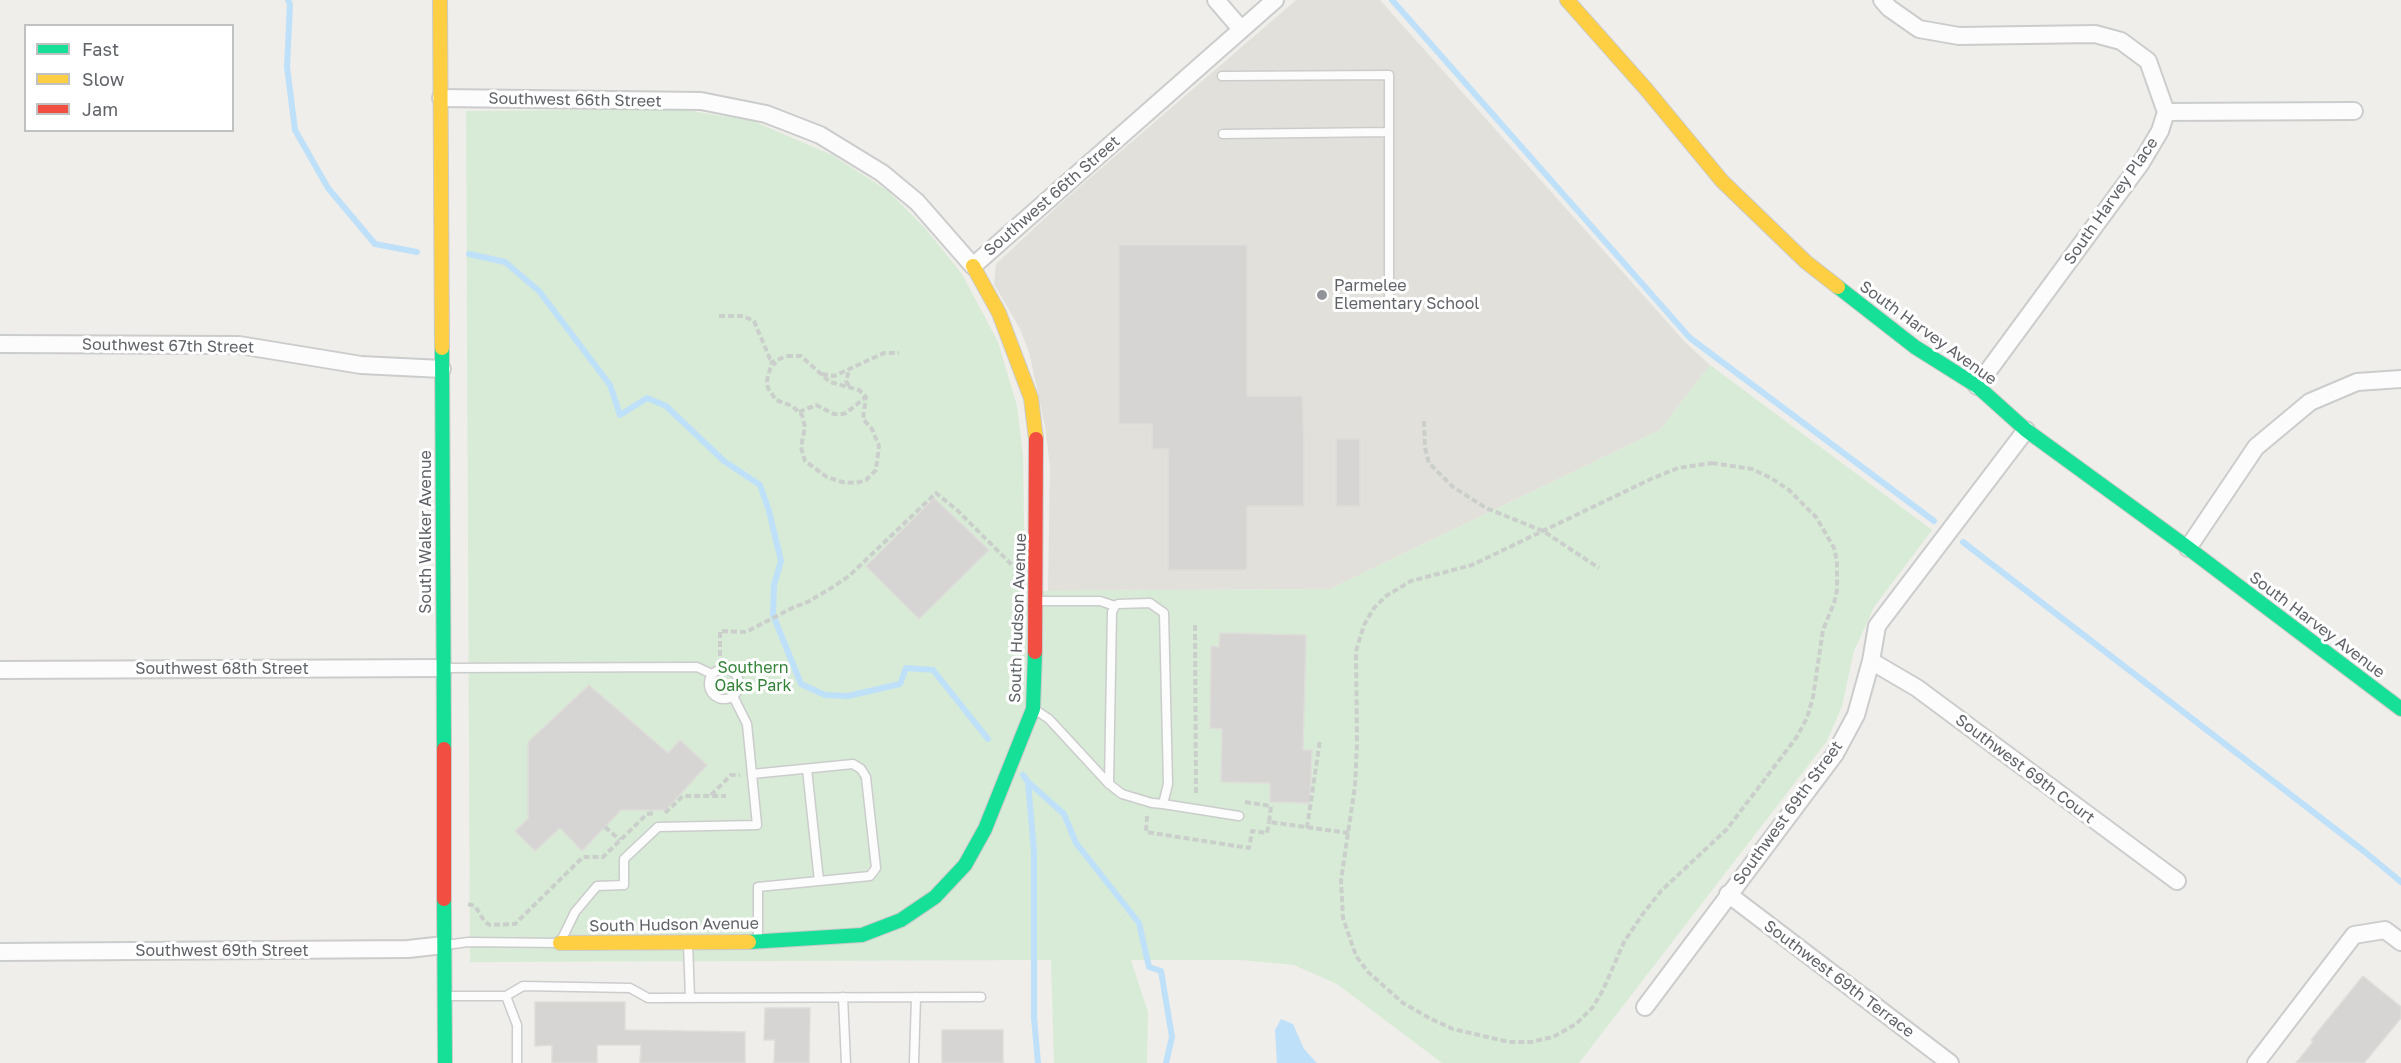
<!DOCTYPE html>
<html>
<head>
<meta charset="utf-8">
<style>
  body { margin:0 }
  #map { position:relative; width:2401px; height:1063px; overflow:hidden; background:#efeeea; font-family:"Golos Text",sans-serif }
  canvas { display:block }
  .legend { position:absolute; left:24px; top:24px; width:210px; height:108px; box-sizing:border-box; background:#fff; border:2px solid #bfc1c3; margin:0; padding:8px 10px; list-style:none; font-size:18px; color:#5f6368 }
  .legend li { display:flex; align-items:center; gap:12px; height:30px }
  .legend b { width:30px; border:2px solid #bfc1c3 }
</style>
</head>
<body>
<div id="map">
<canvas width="2401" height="1063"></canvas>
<ul class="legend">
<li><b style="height:8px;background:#16e098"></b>Fast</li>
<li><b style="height:8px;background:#ffcf43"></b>Slow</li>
<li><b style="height:8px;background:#f24e42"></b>Jam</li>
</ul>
</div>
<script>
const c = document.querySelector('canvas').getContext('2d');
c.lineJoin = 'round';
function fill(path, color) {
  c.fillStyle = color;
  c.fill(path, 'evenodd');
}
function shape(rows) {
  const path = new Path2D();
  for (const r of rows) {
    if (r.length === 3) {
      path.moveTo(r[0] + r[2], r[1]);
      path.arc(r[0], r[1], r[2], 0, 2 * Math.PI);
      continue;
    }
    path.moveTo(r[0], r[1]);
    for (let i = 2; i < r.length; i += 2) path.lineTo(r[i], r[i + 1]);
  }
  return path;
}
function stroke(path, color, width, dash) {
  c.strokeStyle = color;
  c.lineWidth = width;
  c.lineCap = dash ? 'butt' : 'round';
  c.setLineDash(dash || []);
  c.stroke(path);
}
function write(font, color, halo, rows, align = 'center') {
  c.font = font + ' "Golos Text",sans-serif';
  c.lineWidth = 6;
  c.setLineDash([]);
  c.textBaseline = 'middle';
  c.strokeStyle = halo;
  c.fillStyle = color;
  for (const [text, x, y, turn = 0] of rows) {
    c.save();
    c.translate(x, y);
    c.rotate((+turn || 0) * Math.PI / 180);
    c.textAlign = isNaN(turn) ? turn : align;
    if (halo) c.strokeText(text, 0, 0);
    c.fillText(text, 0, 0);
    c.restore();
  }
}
fill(shape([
  [1296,0,1380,0,1685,342,1710,365,1660,430,1330,589,1048,591,1050,466,1045,426,1029,352,1020,329,994,284,996,264,1061,203]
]), '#e2e0da');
fill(shape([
  [679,109,753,121,832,155,888,191,925,228,962,274,998,342,1017,406,1023,456,1025,591,1330,589,1660,430,1710,365,1932,530,1874,607,1854,651,1842,706,1827,741,1579,1063,1442,1063,1337,984,1294,965,1242,960,1131,960,1148,1012,1147,1063,1054,1063,1051,960,470,962,466,111]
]), '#d8ebd6');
fill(shape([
  [1281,1019,1293,1024,1304,1049,1317,1063,1277,1063,1275,1030]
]), '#bfe0f9');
stroke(shape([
  [288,0,290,4,287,67,295,130,328,188,375,244,417,252],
  [1392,0,1690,338,1934,521],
  [469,254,505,262,539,291,610,385,620,415,647,398,666,406,724,461,760,485,769,511,781,561,774,585,773,615,801,684,825,695,848,696,900,684,906,668,933,670,988,739],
  [1963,542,2365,852,2401,882],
  [1023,775,1028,782,1064,814,1076,843,1139,923,1149,967,1161,971,1172,1037,1166,1063],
  [1028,782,1034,851,1034,1018,1038,1063]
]), '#bfe0f9', 6);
const building = shape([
  [1119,245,1247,245,1247,396,1302,396,1304,440,1304,506,1247,506,1247,570,1168,570,1168,449,1152,449,1152,424,1119,424,1119,245],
  [1336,439,1360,439,1360,506,1336,506,1336,439],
  [934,498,989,550,919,619,866,566,934,498],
  [1220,633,1306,635,1303,750,1312,750,1310,803,1270,802,1270,783,1221,782,1222,729,1210,728,1211,646,1219,647,1220,633],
  [589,685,668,753,680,740,707,765,666,810,621,810,582,851,560,828,535,851,515,831,528,819,528,742,589,685],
  [2363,976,2401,1007,2401,1018,2364,1063,2296,1063,2313,1042,2311,1040,2363,976],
  [535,1002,625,1002,625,1030,745,1032,745,1063,640,1063,641,1045,597,1045,597,1063,552,1063,552,1045,535,1046,535,1002],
  [765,1008,810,1008,809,1063,774,1063,775,1040,764,1040,765,1008],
  [942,1030,1003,1030,1003,1063,942,1063,942,1030]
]);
fill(building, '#d6d5d3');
stroke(building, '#deddd9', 1.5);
const lane = shape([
  [1222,76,1389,75,1389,132,1223,134],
  [1389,132,1389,299],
  [1038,601,1100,601,1115,606],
  [444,668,697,667,712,674],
  [724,684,15],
  [1034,709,1049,719,1109,784,1122,794,1152,803,1163,804,1168,784,1164,613,1150,603,1118,604,1115,606,1112,612,1109,784],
  [807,769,819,881],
  [752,774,853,764,861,769,866,777,876,868,870,876,758,887,758,939],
  [1163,804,1239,816],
  [688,943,690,998],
  [446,945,468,942,560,943,575,912,597,886,624,885,624,859,658,827,757,825,747,724,733,696],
  [445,996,506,996,523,986,630,988,648,998,981,997],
  [506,996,517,1025,517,1063],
  [843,997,846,1063],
  [914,1063,916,997]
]);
const street = shape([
  [1216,0,1241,29],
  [1882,0,1889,8,1919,29,1959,36,2095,34,2121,41,2148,61,2166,112,2160,131,2141,163,1977,386],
  [441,98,701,101,766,114,820,135,882,173,917,202,973,266,1275,0],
  [2166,112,2354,111],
  [0,344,239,345,361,365,442,369],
  [2188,548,2256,447,2310,402,2357,382,2401,379],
  [1871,661,1917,688,2177,881],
  [0,670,444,668],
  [1728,894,1950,1063],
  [0,952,408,949,444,945],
  [1645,1007,1835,754,1856,715,1871,661,1877,626,2026,430],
  [2256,1063,2354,935,2385,930,2401,942]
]);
const fast = shape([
  [1838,287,1915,347,1977,386,2026,430,2188,548,2401,709],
  [442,348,444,749],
  [444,899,445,1063],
  [749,942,862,935,901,920,935,897,965,865,985,829,1033,709,1035,652]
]);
const slow = shape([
  [440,0,442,348],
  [1567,0,1646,89,1722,181,1806,262,1838,287],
  [973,266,999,313,1031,398,1036,439],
  [560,943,749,942]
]);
const jam = shape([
  [1035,652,1036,439],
  [444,749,444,899]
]);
stroke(lane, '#cbcccc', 11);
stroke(street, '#cbcccc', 20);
stroke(fast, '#cacacb', 16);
stroke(slow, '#cacacb', 16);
stroke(jam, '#cacacb', 16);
stroke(shape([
  [719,316,743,316,754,321,770,359,776,365],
  [787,356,801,356,830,382,859,390,866,397,863,419,872,429,879,446,876,470,866,480,856,483,842,482,827,477,805,461,801,447,805,427,802,415,792,406,776,400,768,388,767,380,772,362,787,356],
  [822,374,834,376,884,353,899,353],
  [849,386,846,381,849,370],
  [799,412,816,405,834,414,842,414,846,413,866,397],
  [1424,421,1425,448,1429,463,1453,487,1486,508,1543,531,1599,568],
  [1712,463,1752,469,1771,478,1789,490,1816,517,1834,548,1837,561,1837,590,1834,603,1823,630,1813,697,1807,718,1796,738,1727,829,1661,891,1642,915,1624,942,1603,990,1593,1007,1576,1024,1553,1037,1531,1042,1509,1042,1453,1029,1431,1019,1403,1003,1368,972,1356,956,1343,918,1341,880,1355,786,1357,744,1356,651,1364,625,1374,608,1386,596,1411,581,1472,565,1651,479,1678,468,1712,463],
  [1195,625,1196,795],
  [720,665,720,631,746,632,796,606,804,604,833,587,849,576,936,493,957,510,1017,570],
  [711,795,731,775,740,775],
  [1245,802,1271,806,1269,822,1349,833],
  [665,813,683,796,726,796],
  [1147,816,1146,832,1249,848,1252,831,1267,833,1269,822],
  [605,827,620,840],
  [1307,828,1320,740],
  [468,904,475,906,485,922,490,925,515,924,583,857,603,857,647,814,655,813]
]), '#cacfcc', 4, [6, 3]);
stroke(lane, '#fdfcfc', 8);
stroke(street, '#fdfcfc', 16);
stroke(fast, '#16e098', 14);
stroke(slow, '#ffcf43', 14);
stroke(jam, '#f24e42', 14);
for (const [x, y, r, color] of [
  [1322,295,6,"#919496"]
]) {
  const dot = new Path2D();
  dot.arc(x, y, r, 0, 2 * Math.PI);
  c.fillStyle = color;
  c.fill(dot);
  stroke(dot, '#fff', 2);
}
write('16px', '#5f6368', '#fff', [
  ["Southwest 66th Street",575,100,1],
  ["Southwest 66th Street",1052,196,-41],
  ["South Harvey Place",2111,201,-55],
  ["South Harvey Avenue",1928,333,36],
  ["Southwest 67th Street",168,346,1],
  ["South Walker Avenue",426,532,-90],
  ["South Hudson Avenue",1018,618,-88],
  ["South Harvey Avenue",2317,625,37],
  ["Southwest 68th Street",222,669],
  ["Southwest 69th Court",2025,769,37],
  ["Southwest 69th Street",1788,813,-54],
  ["South Hudson Avenue",674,925,-1],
  ["Southwest 69th Street",222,951],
  ["Southwest 69th Terrace",1839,979,37]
]);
write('16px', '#5f6368', '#fff', [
  ["Parmelee",1334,286],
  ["Elementary School",1334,304]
], 'left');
write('16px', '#348238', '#fff', [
  ["Southern",753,668],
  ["Oaks Park",753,686]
]);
</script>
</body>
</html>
